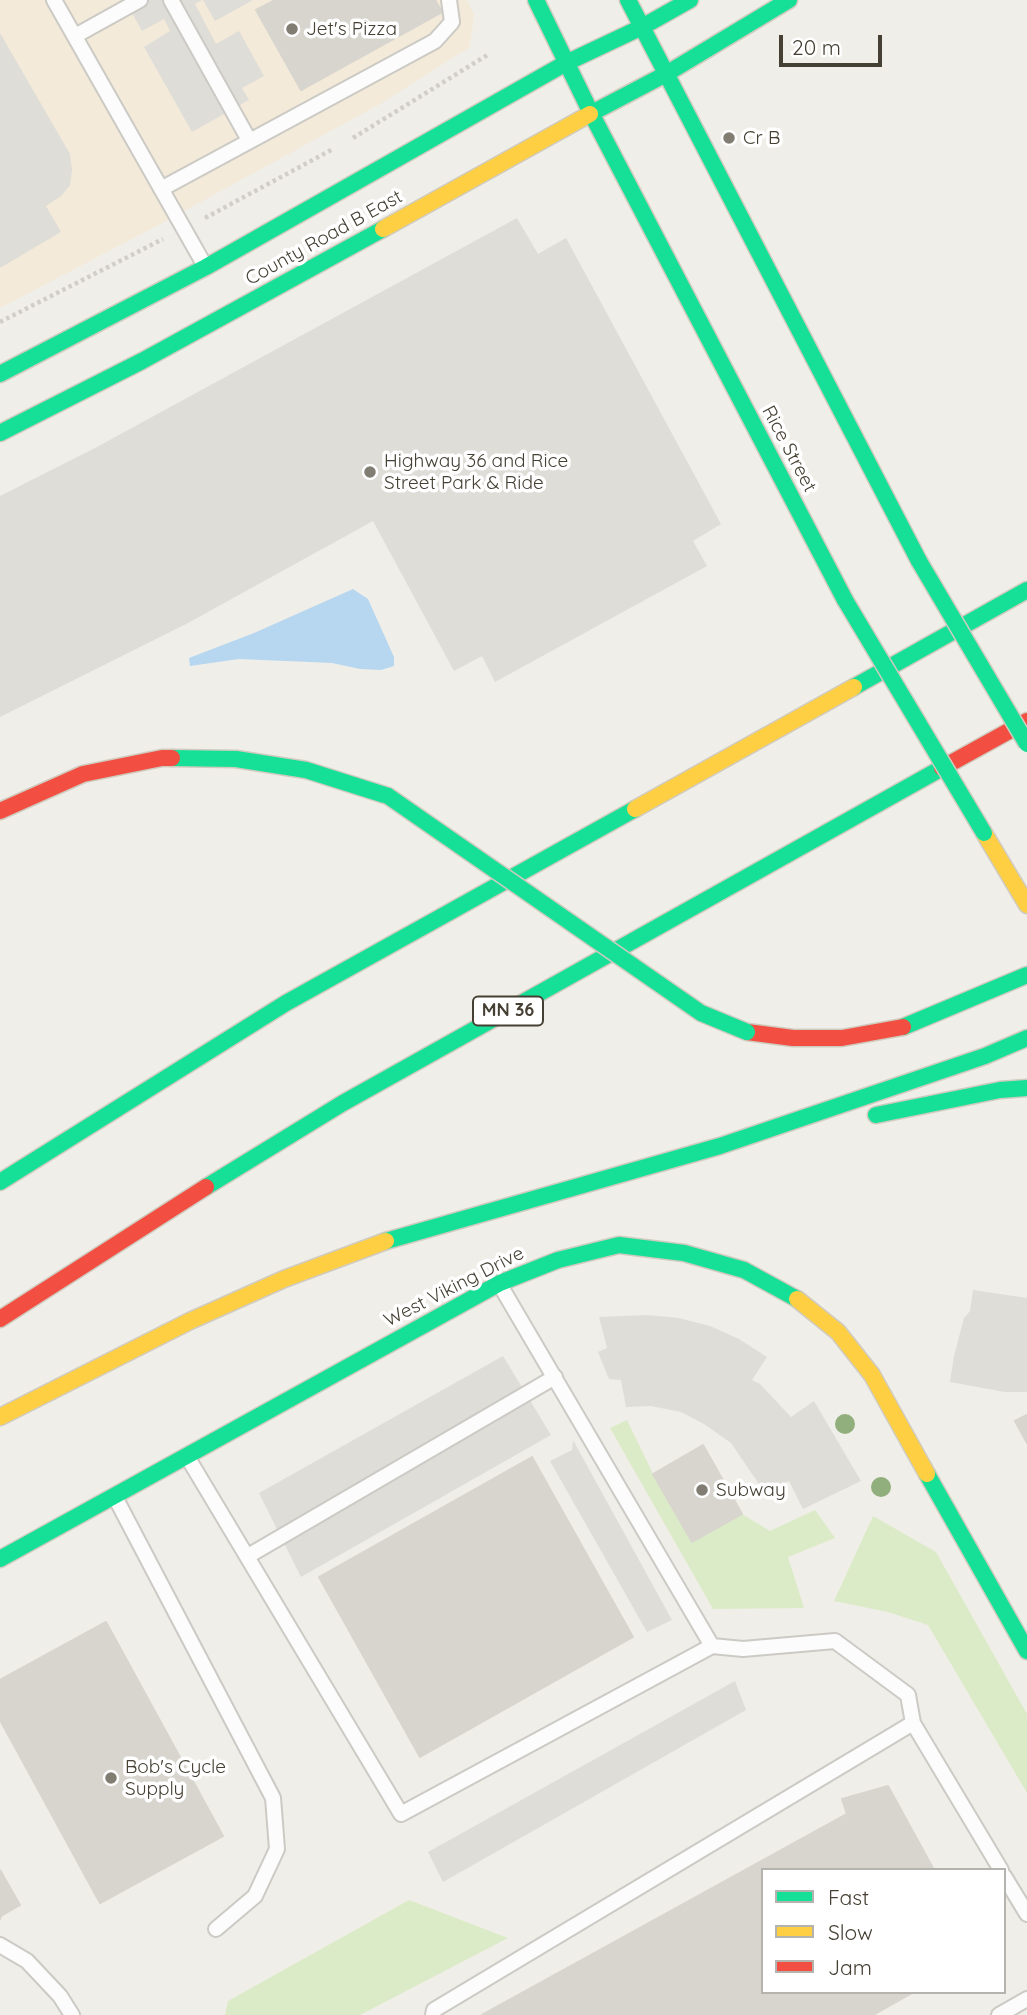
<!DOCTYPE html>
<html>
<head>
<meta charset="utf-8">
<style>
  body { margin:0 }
  #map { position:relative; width:1027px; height:2015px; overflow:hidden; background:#f0eee8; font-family:Quicksand,sans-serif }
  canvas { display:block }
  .legend { position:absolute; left:761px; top:1868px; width:245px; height:126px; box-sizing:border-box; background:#fff; border:2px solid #b5b3ae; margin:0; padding:9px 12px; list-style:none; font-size:21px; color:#464034 }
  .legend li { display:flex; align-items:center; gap:14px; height:35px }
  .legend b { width:35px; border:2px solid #b5b3ae }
  .scale { position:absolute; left:779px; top:35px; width:103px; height:32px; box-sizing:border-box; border:4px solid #464034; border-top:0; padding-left:9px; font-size:21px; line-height:24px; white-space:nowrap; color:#464034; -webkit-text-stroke:5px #fff; paint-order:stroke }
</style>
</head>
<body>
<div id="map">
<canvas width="1027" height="2015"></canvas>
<ul class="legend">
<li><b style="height:9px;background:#16e098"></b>Fast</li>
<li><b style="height:9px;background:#ffcf43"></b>Slow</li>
<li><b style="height:9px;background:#f24e42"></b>Jam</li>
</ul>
<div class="scale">20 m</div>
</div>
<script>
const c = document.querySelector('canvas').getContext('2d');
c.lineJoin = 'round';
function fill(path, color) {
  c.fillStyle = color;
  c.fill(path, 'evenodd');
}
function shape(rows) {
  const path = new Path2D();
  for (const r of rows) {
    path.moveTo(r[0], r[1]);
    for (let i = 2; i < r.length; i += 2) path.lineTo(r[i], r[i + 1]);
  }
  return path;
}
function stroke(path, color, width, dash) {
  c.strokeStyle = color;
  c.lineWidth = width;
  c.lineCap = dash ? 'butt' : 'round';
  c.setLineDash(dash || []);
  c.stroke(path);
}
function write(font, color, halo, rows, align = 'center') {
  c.font = font + ' Quicksand,sans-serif';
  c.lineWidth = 7;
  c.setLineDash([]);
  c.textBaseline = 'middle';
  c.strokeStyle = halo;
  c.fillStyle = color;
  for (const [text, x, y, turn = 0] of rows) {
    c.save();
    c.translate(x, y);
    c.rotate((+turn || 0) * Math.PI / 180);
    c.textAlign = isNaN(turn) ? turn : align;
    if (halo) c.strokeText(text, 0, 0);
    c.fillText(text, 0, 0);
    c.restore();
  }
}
fill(shape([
  [0,0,467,0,474,15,470,47,380,104,153,228,0,308]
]), '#f3eada');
fill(shape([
  [627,1420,653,1474,692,1542,742,1514,770,1531,815,1510,835,1538,788,1557,804,1608,713,1609,610,1428],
  [873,1516,936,1552,1027,1714,1027,1793,928,1625,888,1612,834,1601],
  [409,1900,508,1938,360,2015,225,2015,228,2001]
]), '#dcebc7');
fill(shape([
  [125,0,202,0,195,4,216,44,239,31,264,76,242,88,249,100,192,132,144,47,170,31,164,19,142,31],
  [203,0,253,0,215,21],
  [0,33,70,154,72,170,70,185,61,196,46,206,61,232,0,268],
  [517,218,538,254,566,238,721,524,693,541,707,566,495,682,482,656,454,671,373,521,188,623,0,717,0,496,95,448],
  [973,1290,1027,1298,1027,1392,1005,1392,950,1382,954,1356,964,1318,970,1311],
  [647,1315,679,1318,710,1326,739,1339,767,1357,752,1380,760,1384,791,1417,814,1401,861,1481,803,1509,789,1481,765,1493,731,1443,704,1424,681,1412,651,1406,626,1407,621,1380,609,1379,598,1352,607,1348,599,1317],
  [503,1356,551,1435,301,1577,259,1493],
  [573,1440,672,1620,647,1632,550,1461,572,1450],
  [735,1681,746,1710,443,1882,428,1852]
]), '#dfddd8');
fill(shape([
  [353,589,368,599,394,657,394,666,381,670,360,669,332,663,239,659,190,666,189,658,254,633]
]), '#b7d7f0');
const building = shape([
  [275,0,435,0,442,12,301,90,256,10,275,0],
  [1027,1415,1027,1443,1015,1421,1027,1415],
  [703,1445,742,1514,692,1542,653,1474,703,1445],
  [532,1457,633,1637,420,1757,319,1577,532,1457],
  [106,1622,223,1836,100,1903,0,1720,0,1680,106,1622],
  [888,1786,934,1870,763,1870,763,1992,914,1992,873,2015,482,2015,847,1814,842,1799,888,1786],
  [0,1870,20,1905,1,1916,0,1919,0,1870]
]);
fill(building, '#d8d5cf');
stroke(building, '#d8d5ce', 2);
const lane = shape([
  [54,0,205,266],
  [171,0,249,140],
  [75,36,140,0],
  [161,189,435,41,452,22,449,0],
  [500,1285,712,1646],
  [188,1458,401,1814,712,1646,743,1649,835,1641,908,1695,913,1723,1001,1870],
  [115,1497,273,1798,277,1849,255,1896,216,1929],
  [248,1556,555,1377],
  [1004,1876,1027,1914],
  [0,1945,27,1961,60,1996,72,2015],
  [433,2015,434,2010,913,1723],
  [999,2015,1027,1999]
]);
const fast = shape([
  [536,0,591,113,845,600],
  [628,0,919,561],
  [590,114,666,74,789,0],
  [0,374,206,267,566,63,642,27,690,0],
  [0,433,142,361,383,229],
  [854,687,1027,590],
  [172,758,236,759,306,770,388,796],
  [903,1027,1027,975],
  [876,1115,1000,1090,1027,1088],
  [0,1182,286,1003,635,809],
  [206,1187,343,1103,942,768],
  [386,1241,720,1146,985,1056,1027,1038],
  [927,1474,1027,1651],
  [0,1559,500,1283,558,1260,619,1245,684,1253,744,1270,797,1299]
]);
const slow = shape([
  [383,229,590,114],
  [635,809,854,687],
  [984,833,1027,905],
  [797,1299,838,1332,872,1375,927,1474],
  [0,1417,190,1321,284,1279,386,1241]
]);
const jam = shape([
  [942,768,1027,721],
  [0,811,83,774,162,758,172,758],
  [747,1032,793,1038,842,1038,903,1027],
  [0,1319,206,1187]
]);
stroke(lane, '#cccac4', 18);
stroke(fast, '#d0cbbf', 19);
stroke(slow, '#d0cbbf', 19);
stroke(jam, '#d0cbbf', 19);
stroke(shape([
  [353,138,489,54],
  [205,218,333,149],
  [0,322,163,239]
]), '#d1cec9', 4.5, [3.5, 3.5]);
stroke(lane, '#fdfcfc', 14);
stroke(fast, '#16e098', 16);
stroke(slow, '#ffcf43', 16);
stroke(jam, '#f24e42', 16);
const fastBridge = shape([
  [919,561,1027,744],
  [845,600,984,833],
  [388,796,701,1013,747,1032]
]);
stroke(fastBridge, '#d0cbbf', 19, []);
stroke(fastBridge, '#16e098', 16);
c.fillStyle = '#91ae7d';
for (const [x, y] of [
  [845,1424],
  [881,1487]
]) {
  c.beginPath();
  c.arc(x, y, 10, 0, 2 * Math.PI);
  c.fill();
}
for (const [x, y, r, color] of [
  [292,29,7,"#827d73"],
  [729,138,7,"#827d73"],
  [370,472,7,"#827d73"],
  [702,1490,7,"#827d73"],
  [111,1778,7,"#827d73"]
]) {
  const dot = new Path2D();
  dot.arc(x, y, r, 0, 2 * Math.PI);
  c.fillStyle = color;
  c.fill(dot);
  stroke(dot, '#fff', 2.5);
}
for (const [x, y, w] of [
  [508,1011,70]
]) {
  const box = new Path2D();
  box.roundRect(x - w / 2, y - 14.5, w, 29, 5);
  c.fillStyle = '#fff';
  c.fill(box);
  stroke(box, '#464034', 2);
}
write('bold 18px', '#464034', null, [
  ["MN 36",508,1011]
]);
write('19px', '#464034', '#fff', [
  ["Jet's Pizza",306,29],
  ["Cr B",743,138],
  ["Highway 36 and Rice",384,461],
  ["Street Park & Ride",384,483],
  ["Subway",716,1490],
  ["Bob's Cycle",125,1767],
  ["Supply",125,1789]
], 'left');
write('19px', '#464034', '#fff', [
  ["County Road B East",324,238,-29],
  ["Rice Street",789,449,62],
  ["West Viking Drive",454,1287,-27]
]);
</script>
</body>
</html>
